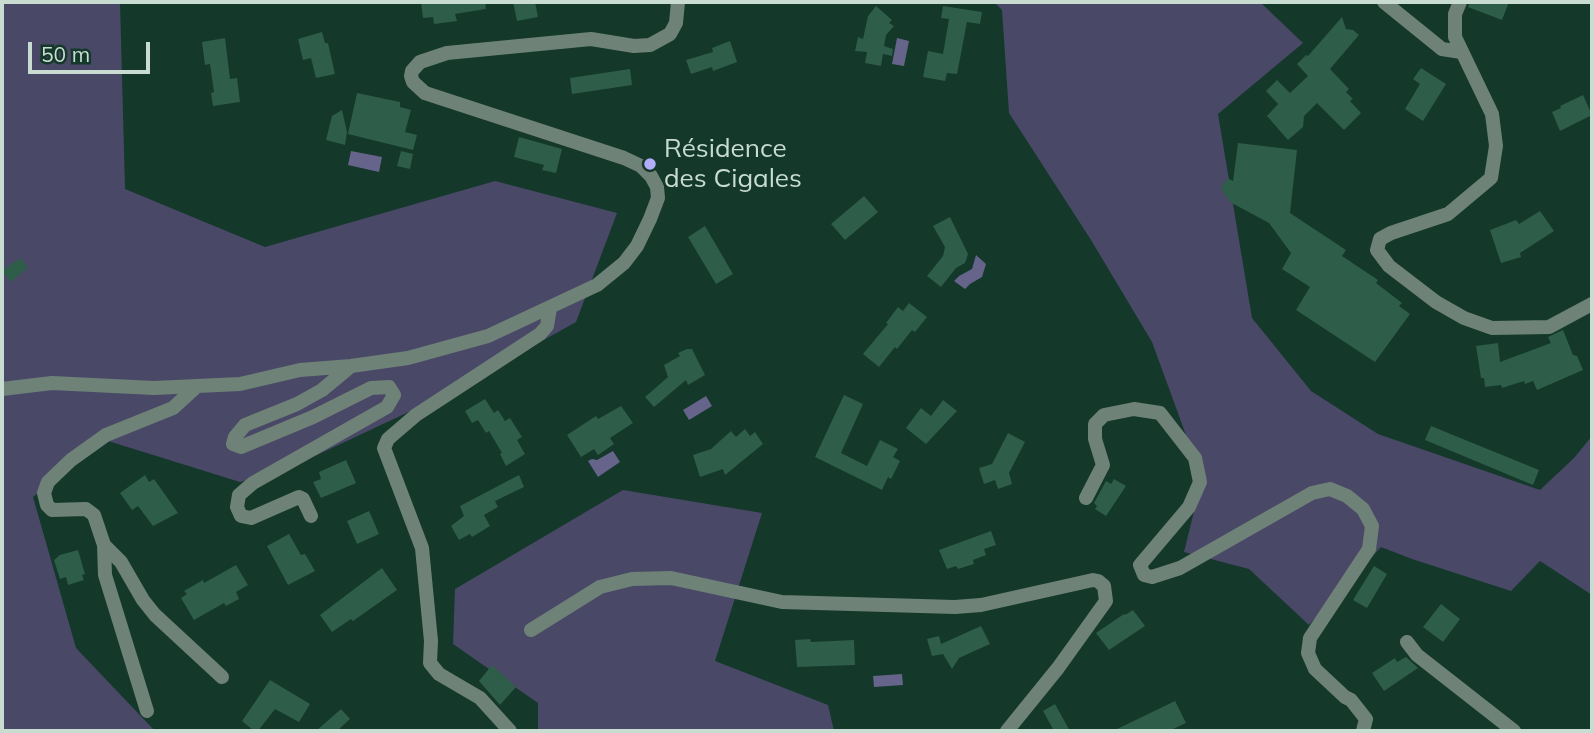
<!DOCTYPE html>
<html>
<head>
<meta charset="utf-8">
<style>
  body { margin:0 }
  #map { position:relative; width:1594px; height:733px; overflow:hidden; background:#14382a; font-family:Mulish,sans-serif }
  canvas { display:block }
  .frame { position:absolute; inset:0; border:4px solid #c8dcd2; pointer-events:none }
  .scale { position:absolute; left:28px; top:42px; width:122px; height:32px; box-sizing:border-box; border:4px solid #c8dcd2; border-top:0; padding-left:9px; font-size:21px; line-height:24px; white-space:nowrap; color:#c8dcd2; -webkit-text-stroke:5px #14382a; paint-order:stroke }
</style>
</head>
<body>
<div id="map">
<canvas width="1594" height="733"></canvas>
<div class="frame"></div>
<div class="scale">50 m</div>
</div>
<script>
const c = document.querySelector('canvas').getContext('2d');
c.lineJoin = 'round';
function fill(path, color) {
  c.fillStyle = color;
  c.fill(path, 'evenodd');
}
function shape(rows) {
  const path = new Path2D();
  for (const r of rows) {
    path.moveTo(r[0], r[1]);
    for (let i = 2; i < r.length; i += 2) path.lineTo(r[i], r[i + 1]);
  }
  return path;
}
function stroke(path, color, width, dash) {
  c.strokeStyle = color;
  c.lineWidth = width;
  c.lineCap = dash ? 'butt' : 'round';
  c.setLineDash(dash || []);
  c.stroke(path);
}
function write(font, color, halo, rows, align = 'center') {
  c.font = font + ' Mulish,sans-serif';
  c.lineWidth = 5;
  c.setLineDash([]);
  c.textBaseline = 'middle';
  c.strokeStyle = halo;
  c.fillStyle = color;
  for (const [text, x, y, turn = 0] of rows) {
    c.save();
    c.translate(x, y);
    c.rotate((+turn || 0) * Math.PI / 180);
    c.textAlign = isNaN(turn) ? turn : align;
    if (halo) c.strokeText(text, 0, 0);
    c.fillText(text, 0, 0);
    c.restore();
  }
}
fill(shape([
  [2,2,120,2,125,189,265,247,495,181,617,213,576,322,449,393,283,471,240,482,105,440,33,497,76,648,155,731,2,731],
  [994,2,1260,2,1303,43,1218,114,1252,318,1311,391,1378,434,1540,490,1574,458,1592,436,1592,595,1540,561,1511,591,1412,559,1381,547,1309,625,1249,569,1184,552,1202,479,1152,342,1091,240,1009,113,1002,10],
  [623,490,762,513,715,661,828,705,834,731,538,731,538,703,453,644,455,589]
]), '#4a4867');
fill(shape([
  [897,38,909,41,904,66,892,64],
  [351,151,382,157,379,172,348,165],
  [976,255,986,264,982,277,970,284,965,289,954,281,959,276,972,269],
  [706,396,712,406,689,420,683,410],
  [613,451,620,462,598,477,588,461,592,459,597,460],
  [902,674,903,685,874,687,873,676]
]), '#66648b');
fill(shape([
  [421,2,485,2,486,9,455,14,457,21,434,24,433,17,423,18],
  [513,2,535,2,538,17,517,21],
  [1470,2,1509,2,1502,20,1468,7],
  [876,6,892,20,889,23,894,26,886,35,884,46,893,49,892,56,883,54,881,66,865,63,867,52,855,51,858,37,863,39,868,16],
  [943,6,982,12,980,24,967,22,957,74,947,73,945,81,923,77,928,51,943,54,949,19,941,18],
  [1342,17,1346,29,1353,30,1359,35,1330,69,1349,89,1346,92,1353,99,1350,101,1361,113,1344,130,1317,103,1304,116,1303,127,1288,140,1267,116,1278,104,1266,91,1277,80,1290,93,1308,76,1297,64,1306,55,1308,56],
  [322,32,325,43,328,43,335,74,316,78,311,58,303,60,298,39],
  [225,38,230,79,237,78,240,102,213,106,211,93,214,92,210,64,205,65,202,42],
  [730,41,737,62,713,71,712,67,691,74,686,60,713,52,712,48],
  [1421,68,1446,84,1423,121,1405,109,1420,84,1413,79],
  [630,69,632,85,572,94,570,78],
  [357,93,400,102,400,107,411,110,405,132,417,135,413,150,348,134],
  [1583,95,1592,115,1560,131,1552,112,1561,108,1560,106],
  [342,110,347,132,345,145,326,140,332,116],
  [519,137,562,149,556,173,542,170,544,165,514,157],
  [1238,143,1297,150,1290,213,1346,250,1342,256,1378,280,1376,283,1402,303,1399,306,1410,314,1375,362,1296,310,1310,287,1282,269,1291,253,1269,223,1230,202,1221,189,1227,178,1233,181],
  [401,151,413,154,410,169,397,166],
  [864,196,878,212,845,240,831,224],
  [1540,211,1554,231,1520,253,1521,257,1501,263,1490,230,1516,220,1519,224],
  [950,217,968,254,965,263,956,268,941,287,927,276,943,256,945,247,933,226],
  [705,226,733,274,716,284,688,237],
  [20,258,28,267,11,282,2,271],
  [909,303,927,317,915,332,912,330,897,349,895,347,879,367,863,354,888,324,886,323,898,307,903,311],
  [1563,330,1573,355,1577,356,1583,370,1537,390,1533,381,1525,384,1524,381,1502,388,1501,385,1485,387,1484,378,1481,378,1476,346,1498,343,1500,362,1551,343,1548,337],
  [687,349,692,349,705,375,688,385,686,380,654,407,645,397,668,377,664,365,680,356,678,353],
  [844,395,863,404,841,453,867,466,880,440,898,449,893,457,900,461,891,479,888,477,882,490,815,457],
  [485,399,494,413,498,410,505,421,510,418,522,437,517,440,525,454,506,466,500,454,502,453,489,431,486,433,478,420,472,423,465,411],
  [943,400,957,411,926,444,906,428,921,408,931,416],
  [621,406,633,423,610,438,614,444,598,455,594,449,581,457,567,435,596,416,598,419],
  [1431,426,1539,470,1533,485,1425,440],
  [745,429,750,436,755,432,763,444,725,475,723,469,700,477,693,455,711,449,731,431,736,437],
  [1008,433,1025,442,1009,473,1012,484,998,489,995,480,984,484,979,468,992,464],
  [346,460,356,483,321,498,313,482,321,479,319,472],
  [145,475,149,482,154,479,178,513,153,526,138,506,132,510,120,493],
  [519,475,524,487,495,501,498,507,484,515,490,526,472,537,470,534,459,540,451,526,464,516,460,506],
  [1114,479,1126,486,1106,516,1095,509,1097,506,1094,503,1106,481,1111,484],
  [369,511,379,534,357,544,347,521],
  [991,531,996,545,984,549,986,555,973,560,974,564,958,569,956,566,947,569,939,550],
  [289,534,301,555,305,554,315,571,288,585,267,546],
  [78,550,85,574,82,575,84,580,68,585,66,577,60,579,54,560,60,555],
  [236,565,248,585,236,592,239,599,226,606,224,603,194,620,181,598,187,594,184,591,203,580,204,583],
  [1374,566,1387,574,1367,608,1353,600],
  [382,568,397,590,353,621,351,619,332,632,320,615],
  [1441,604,1460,619,1443,642,1423,627],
  [1133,610,1145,626,1109,650,1096,633,1124,614,1125,615],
  [981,626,990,644,959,658,952,669,943,654,932,656,927,639,939,636,941,644],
  [810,639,811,642,854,640,855,665,797,667,795,640],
  [1406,657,1418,668,1384,691,1372,673,1395,658,1397,662],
  [492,665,516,687,500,705,479,681],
  [270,680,310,704,299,722,275,709,258,731,254,731,242,721],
  [1175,701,1186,723,1169,731,1113,731],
  [1055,704,1070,731,1054,731,1043,711],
  [341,709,350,719,337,731,316,731]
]), '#2e5d49');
stroke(shape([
  [1384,2,1442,49,1461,52],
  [1460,2,1455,14,1455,37,1492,114,1496,146,1491,178,1448,214,1391,233,1380,239,1377,250,1389,266,1436,302,1464,318,1492,328,1549,327,1592,304],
  [2,389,52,383,154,388,240,384,300,370,351,366,408,358,488,336,597,285,624,263,637,246,650,219,658,198,657,187,651,176,641,166,624,158,425,93,413,82,411,76,412,71,420,62,447,53,591,39,634,46,650,45,670,34,676,23,678,2],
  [1086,498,1103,465,1095,439,1095,424,1104,415,1134,409,1160,413,1195,458,1200,482,1189,507,1140,565,1144,575,1152,577,1180,568,1312,493,1330,489,1347,496,1363,509,1372,526,1369,549,1310,638,1308,653,1315,669,1345,697,1351,700,1366,719,1363,731],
  [311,516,303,499,299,497,251,518,241,516,237,507,239,495,253,483,387,407,394,395,389,387,371,388,313,417,241,447,233,444,235,437,245,425,297,404,322,390,351,366],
  [104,545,121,562,143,600,155,615,222,677],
  [531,630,600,587,632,579,671,578,782,602,955,607,981,605,1093,580,1098,581,1104,586,1106,601,1058,668,1007,731],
  [1407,642,1417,655,1514,731],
  [147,711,105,575,104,545,94,515,86,509,52,510,47,505,44,493,48,482,71,460,106,435,173,408,196,387],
  [510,731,480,698,439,674,430,663,431,641,422,548,384,448,388,439,416,415,540,334,547,326,550,308]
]), '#6e8278', 14);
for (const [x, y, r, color] of [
  [650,164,7,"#b2adf9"]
]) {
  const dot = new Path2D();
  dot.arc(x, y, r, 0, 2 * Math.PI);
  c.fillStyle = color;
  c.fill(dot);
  stroke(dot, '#14382a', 2.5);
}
write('26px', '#c8dcd2', '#14382a', [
  ["Résidence",664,149],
  ["des Cigales",664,179]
], 'left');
</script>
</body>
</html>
